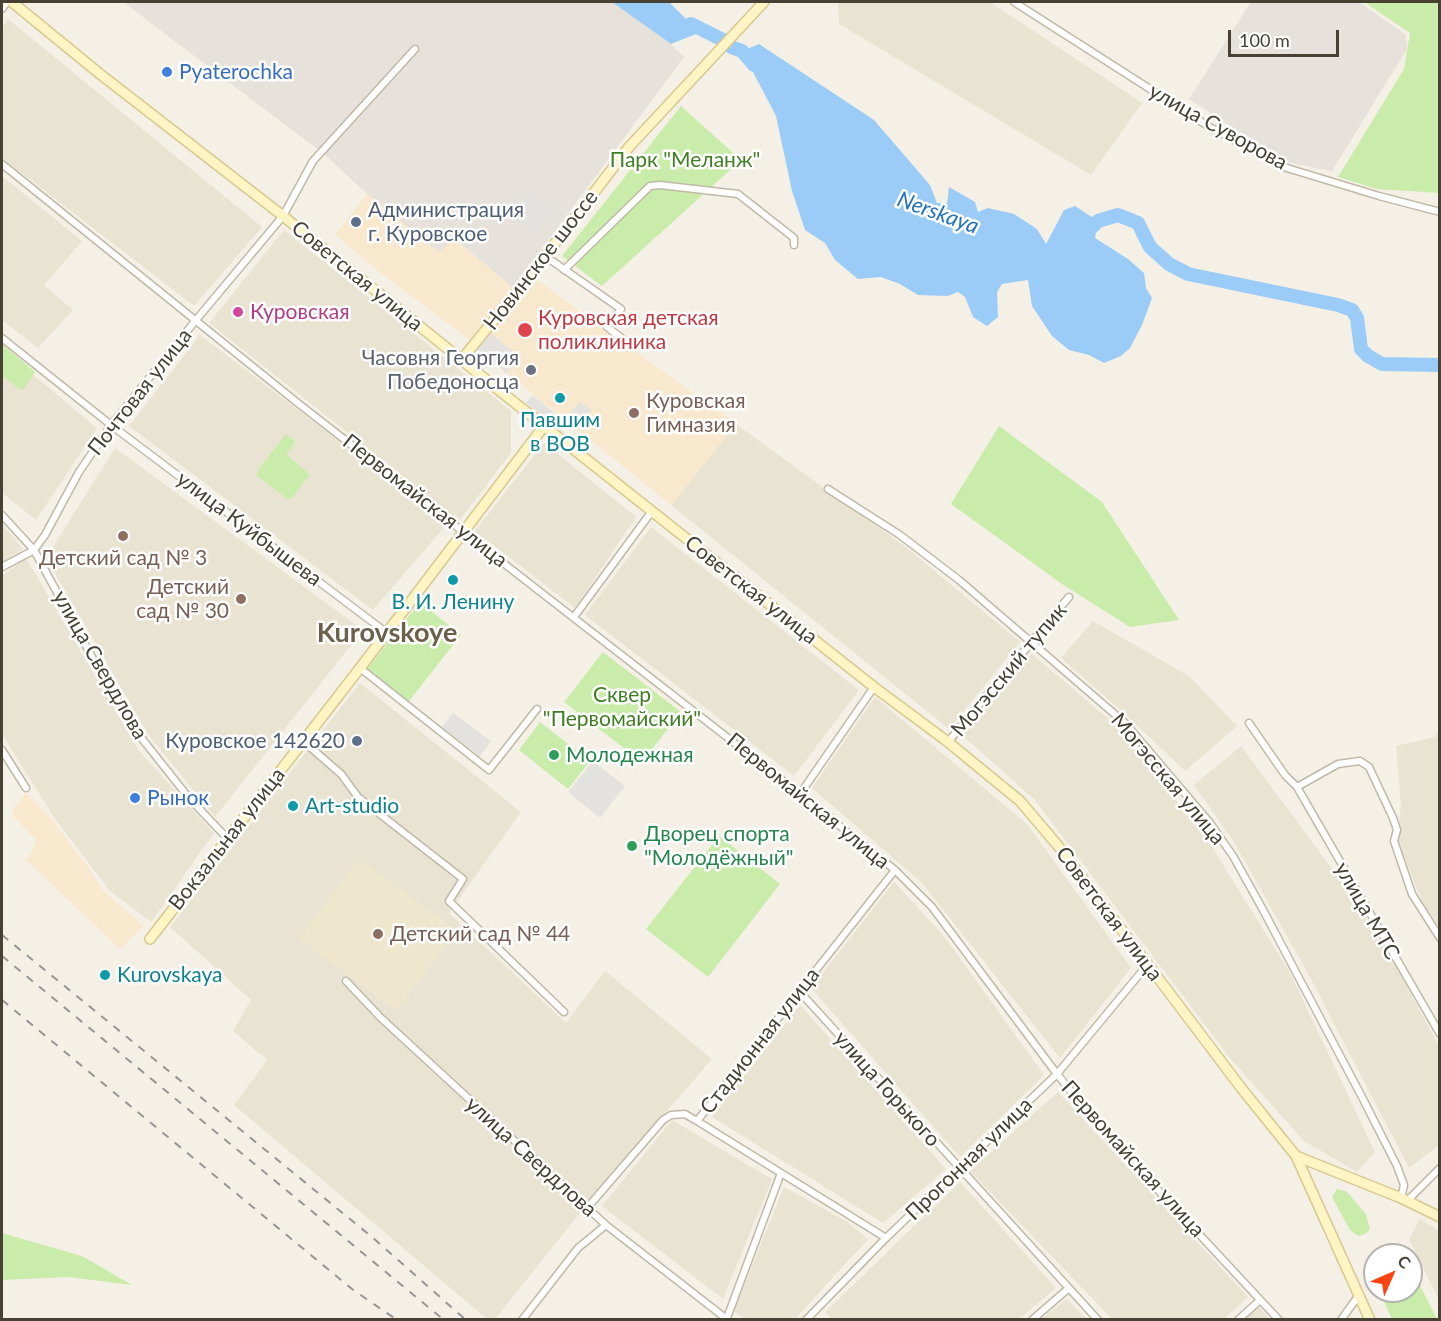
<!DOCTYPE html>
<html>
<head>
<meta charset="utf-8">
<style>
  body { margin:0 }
  #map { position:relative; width:1441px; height:1321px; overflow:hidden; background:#f4f0e5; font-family:Lato,sans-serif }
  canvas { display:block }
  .frame { position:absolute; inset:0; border:3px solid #474134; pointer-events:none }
  .north { position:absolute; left:1363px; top:1243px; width:60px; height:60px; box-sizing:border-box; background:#fff; border:2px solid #b5b3ae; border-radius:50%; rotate:45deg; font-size:16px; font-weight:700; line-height:24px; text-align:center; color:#474134 }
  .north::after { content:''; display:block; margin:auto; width:21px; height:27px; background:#ff4211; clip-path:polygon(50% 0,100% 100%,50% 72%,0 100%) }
  .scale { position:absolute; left:1228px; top:30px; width:111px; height:27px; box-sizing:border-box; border:3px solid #474134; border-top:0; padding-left:8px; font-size:18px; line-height:21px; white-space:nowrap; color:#474134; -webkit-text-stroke:4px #fff; paint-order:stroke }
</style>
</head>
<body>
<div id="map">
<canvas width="1441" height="1321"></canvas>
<div class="frame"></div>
<div class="north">С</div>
<div class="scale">100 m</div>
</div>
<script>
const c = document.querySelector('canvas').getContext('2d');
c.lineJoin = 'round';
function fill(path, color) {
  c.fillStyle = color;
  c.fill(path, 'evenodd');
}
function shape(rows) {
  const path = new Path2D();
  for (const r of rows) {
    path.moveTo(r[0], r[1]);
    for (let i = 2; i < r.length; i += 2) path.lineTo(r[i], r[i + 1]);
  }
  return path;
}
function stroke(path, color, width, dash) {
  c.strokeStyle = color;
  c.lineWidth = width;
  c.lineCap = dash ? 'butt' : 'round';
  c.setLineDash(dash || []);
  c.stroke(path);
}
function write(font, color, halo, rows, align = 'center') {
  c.font = font + ' Lato,sans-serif';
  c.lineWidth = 5;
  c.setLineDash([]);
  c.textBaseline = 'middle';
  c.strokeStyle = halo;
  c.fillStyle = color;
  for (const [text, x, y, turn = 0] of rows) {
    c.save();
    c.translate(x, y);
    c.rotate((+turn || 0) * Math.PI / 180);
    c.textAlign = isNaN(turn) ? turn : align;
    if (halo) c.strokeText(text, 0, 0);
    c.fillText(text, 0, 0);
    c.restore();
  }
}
fill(shape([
  [838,2,990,2,1142,103,1091,175,839,24],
  [8,19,262,227,194,306,2,158,2,28],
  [2,176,82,241,44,285,73,310,38,348,2,320],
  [284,230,511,411,511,453,459,521,209,323],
  [200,335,447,524,373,610,129,426],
  [2,349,97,428,36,520,2,493],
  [736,424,907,548,1020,642,949,729,671,505],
  [544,443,636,517,575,608,475,531],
  [115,448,363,630,215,817,148,734,46,558],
  [2,524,23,549,2,562],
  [651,527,859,690,794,776,585,615],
  [26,558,139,751,214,833,151,922,110,891,55,819,2,734,2,576],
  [1093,621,1189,676,1237,726,1185,771,1125,714,1061,658],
  [1032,654,1119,728,1210,844,1289,971,1375,1152,1357,1172,1304,1141,1230,1058,1035,800,963,736],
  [360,683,521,812,449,913,566,1023,605,971,712,1059,591,1199,495,1319,487,1319,234,1105,267,1060,233,1031,251,1000,170,927],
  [875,697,1027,824,1131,968,1060,1058,922,883,812,788],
  [1439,730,1439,927,1422,901,1397,840,1401,805,1396,746,1435,737],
  [1241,746,1347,889,1396,967,1439,1046,1439,1145,1409,1168,1311,979,1234,842,1194,785],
  [894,882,944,936,1044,1075,960,1157,811,988],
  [800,1005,946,1169,883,1223,712,1117],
  [1058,1092,1248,1297,1224,1319,1112,1319,970,1171],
  [672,1120,772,1179,723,1299,602,1206],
  [960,1182,1056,1288,1019,1319,831,1319,825,1312],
  [784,1187,846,1221,868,1239,795,1319,744,1319,734,1311],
  [1420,1219,1439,1231,1439,1300,1409,1239],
  [1067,1299,1086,1319,1041,1319],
  [1259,1307,1270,1319,1246,1319]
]), '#e9e3d2');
fill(shape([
  [367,194,439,251,453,238,513,288,470,340,382,274,335,235],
  [533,277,736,424,671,505,477,349],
  [26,793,50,817,89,868,103,891,144,926,120,949,26,860,32,852,36,840,13,816,14,808]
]), '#f8e9ce');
fill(shape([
  [123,2,612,2,671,44,684,57,513,288,454,238,439,252,367,194,324,154],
  [1251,2,1359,2,1406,35,1407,49,1332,171,1286,162,1189,99]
]), '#e6e1da');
fill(shape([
  [359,859,457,931,396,1011,299,938]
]), '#efe7cd');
fill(shape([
  [1364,2,1439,2,1439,193,1377,189,1338,177,1404,69,1410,33],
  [681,106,741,160,602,286,562,256],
  [2,344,35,372,22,391,2,375],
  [999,426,1102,502,1179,620,1130,627,1062,584,951,504],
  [287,435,294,441,294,444,288,452,287,455,308,473,309,476,291,499,288,499,257,476,257,472,284,436],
  [420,602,461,635,409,701,366,670],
  [603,652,681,712,642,762,564,702],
  [540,722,590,761,568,789,519,750],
  [719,836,780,884,708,977,646,929],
  [1337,1189,1346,1191,1366,1214,1370,1229,1365,1234,1358,1236,1350,1230,1332,1197],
  [2,1233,82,1256,132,1285,68,1277,2,1280],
  [1411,1268,1437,1319,1392,1319,1379,1291,1411,1291]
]), '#caecaa');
fill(shape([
  [528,190,555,211,536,235,509,214],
  [490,333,519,357,506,373,477,349],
  [533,395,564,421,580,402,591,410,575,429,569,424,562,432,526,403],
  [453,713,491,741,480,756,442,727],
  [593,761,625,786,600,818,568,792]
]), '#e4e2de');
fill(shape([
  [612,2,669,2,689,22,706,30,671,44],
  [759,44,874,120,930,185,937,203,947,203,949,187,975,202,978,212,988,208,1014,214,1037,229,1046,244,1064,210,1075,206,1098,221,1095,238,1128,259,1144,273,1146,288,1152,298,1142,325,1130,348,1121,356,1104,363,1089,355,1069,350,1052,336,1032,306,1028,280,1002,284,997,292,998,317,987,326,973,317,965,297,958,292,948,296,918,295,900,284,881,277,858,279,835,260,825,243,805,230,792,191,776,116,742,51]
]), '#9bccf7');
stroke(shape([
  [691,24,727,42,731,47,742,51,754,65],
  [1087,232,1098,221,1118,215,1138,223,1150,247,1169,264,1188,274,1338,305,1352,310,1357,318,1361,349,1368,356,1382,364,1440,365]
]), '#9bccf7', 14);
const street = shape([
  [1014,2,1211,128,1287,168,1379,196,1440,212],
  [2,9,7,2],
  [2,164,299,404,800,794,895,870,932,907,1057,1074,1105,1133,1279,1320],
  [545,256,621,309,607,327,624,340],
  [564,270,650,186,660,185,738,194,794,238,794,245],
  [2,338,111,425,387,633],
  [828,489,900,535,959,580,1125,723,1210,823,1233,856,1262,908,1363,1099,1397,1166,1404,1185,1401,1198],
  [2,515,34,550,105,681,143,740,189,798,227,838],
  [2,567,34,550,45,535,79,472,111,425,196,320,283,216,313,161,415,49],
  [574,617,652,511],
  [360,668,489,770,537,709],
  [1249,723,1285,775,1297,787,1338,764,1360,761,1369,767,1393,818,1397,830,1394,841,1412,894,1440,938],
  [303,741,341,774,358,797,463,879,449,901,564,1012],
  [948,742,1069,597],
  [2,750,26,788],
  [1297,787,1440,1034],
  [800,794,874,687],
  [346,981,381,1018,606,1225,728,1320],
  [799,991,1098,1320],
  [697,1121,886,1238],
  [1407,1201,1440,1168],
  [588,1207,663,1120,671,1115,685,1114,697,1121,895,870],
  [727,1318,781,1173],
  [522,1320,578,1248,606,1225],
  [806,1320,886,1238,1057,1074,1148,964],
  [1032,1320,1069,1288],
  [1238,1320,1260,1300],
  [1341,1320,1359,1295]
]);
const secondary = shape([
  [12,2,100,74,283,216,505,395,874,687,948,742,1020,801,1059,847,1242,1089,1296,1156,1370,1320],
  [462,359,526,281,629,147,764,2],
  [150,939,360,668,544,426],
  [1296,1156,1401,1198,1440,1217]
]);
stroke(street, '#c0b9a7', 9);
stroke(secondary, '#d8c990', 12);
stroke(street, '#fff', 6);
stroke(secondary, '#fff4c4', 9);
stroke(shape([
  [2,935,372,1237,466,1320],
  [2,956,444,1320],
  [2,1000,352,1289,397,1320]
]), '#969696', 2, [8, 8]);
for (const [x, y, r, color] of [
  [167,72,6,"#3f7fe0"],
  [356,222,6,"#5c6f8a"],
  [238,312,6,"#d1479c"],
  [525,330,8,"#e0444e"],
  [531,370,6,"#6b7280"],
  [560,398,6,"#0f9aa8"],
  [634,413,6,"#8d6e63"],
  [123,536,6,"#8d6e63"],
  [453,580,6,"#0f9aa8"],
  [241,599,6,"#8d6e63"],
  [357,741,6,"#5c6f8a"],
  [554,755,6,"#2e9e5b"],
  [135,798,6,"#3f7fe0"],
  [293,806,6,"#0f9aa8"],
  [632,846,6,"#2e9e5b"],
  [378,934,6,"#8d6e63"],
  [105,975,6,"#0f9aa8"]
]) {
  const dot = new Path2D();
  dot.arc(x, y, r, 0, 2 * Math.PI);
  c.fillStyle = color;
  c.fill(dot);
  stroke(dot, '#fff', 2);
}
write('21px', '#366cbe', '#fff', [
  ["Pyaterochka",179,72],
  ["Рынок",147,798]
], 'left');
write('21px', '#474134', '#fff', [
  ["улица Суворова",1218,127,29],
  ["Новинское шоссе",541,260,-52],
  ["Советская улица",357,276,39],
  ["Почтовая улица",140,392,-52],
  ["Первомайская улица",425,501,38],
  ["улица Куйбышева",249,529,37],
  ["Советская улица",751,590,38],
  ["улица Свердлова",100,665,60],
  ["Могэсский тупик",1009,670,-50],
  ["Могэсская улица",1168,779,50],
  ["Первомайская улица",808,801,39],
  ["Вокзальная улица",227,839,-52],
  ["улица МТС",1367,911,60],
  ["Советская улица",1109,914,53],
  ["Стадионная улица",760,1041,-52],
  ["улица Горького",887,1089,48],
  ["улица Свердлова",531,1157,42],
  ["Прогонная улица",969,1159,-44],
  ["Первомайская улица",1133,1159,48]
]);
write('21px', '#3f7e22', '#fff', [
  ["Парк \"Меланж\"",685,160],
  ["Сквер",622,695],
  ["\"Первомайский\"",622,719]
]);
write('21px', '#4e5e75', '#fff', [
  ["Администрация",368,210],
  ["г. Куровское",368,234],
  ["Куровское 142620",345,741,"right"]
], 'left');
write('21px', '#b23c85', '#fff', [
  ["Куровская",250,312]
], 'left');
write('21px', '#be3a42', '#fff', [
  ["Куровская детская",538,318],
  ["поликлиника",538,342]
], 'left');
write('21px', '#5b616d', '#fff', [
  ["Часовня Георгия",519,358],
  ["Победоносца",519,382]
], 'right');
write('21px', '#785e54', '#fff', [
  ["Куровская",646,401],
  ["Гимназия",646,425],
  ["Детский сад № 3",123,558,"center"],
  ["Детский",229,587,"right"],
  ["сад № 30",229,611,"right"],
  ["Детский сад № 44",390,934]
], 'left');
write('21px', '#0d838f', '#fff', [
  ["Павшим",560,420],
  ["в ВОВ",560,444],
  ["В. И. Ленину",453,602],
  ["Art-studio",305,806,"left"],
  ["Kurovskaya",117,975,"left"]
]);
write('21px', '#27864d', '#fff', [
  ["Молодежная",566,755],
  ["Дворец спорта",644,834],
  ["\"Молодёжный\"",644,858]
], 'left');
write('italic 22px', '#2373bd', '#fff', [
  ["Nerskaya",938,213,20]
]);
write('bold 27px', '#6b604a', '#fff', [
  ["Kurovskoye",387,633]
]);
</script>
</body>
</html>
